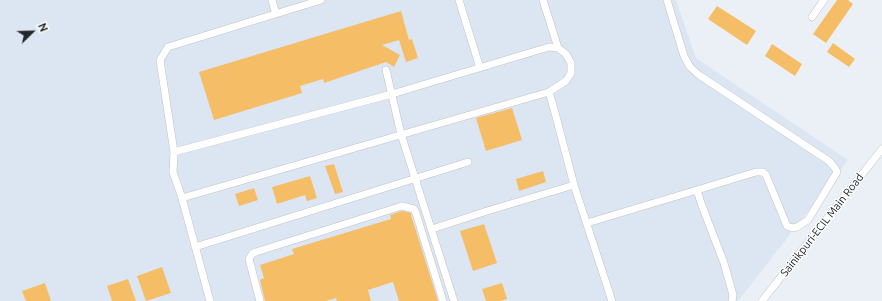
<!DOCTYPE html>
<html>
<head>
<meta charset="utf-8">
<style>
  body { margin:0 }
  #map { position:relative; width:882px; height:301px; overflow:hidden; background:#ebf0f6; font-family:Ubuntu,sans-serif }
  canvas { display:block }
  .north { position:absolute; left:12px; top:12px; width:40px; height:40px; -webkit-text-stroke:3px #fcfdfe; paint-order:stroke; rotate:67deg; font-size:11px; font-weight:700; line-height:16px; text-align:center; color:#242628 }
  .north::after { content:''; display:block; margin:auto; width:14px; height:18px; background:#242628; clip-path:polygon(50% 0,100% 100%,50% 72%,0 100%) }
</style>
</head>
<body>
<div id="map">
<canvas width="882" height="301"></canvas>
<div class="north">N</div>
</div>
<script>
const c = document.querySelector('canvas').getContext('2d');
c.lineJoin = 'round';
function fill(path, color) {
  c.fillStyle = color;
  c.fill(path, 'evenodd');
}
function shape(rows) {
  const path = new Path2D();
  for (const r of rows) {
    path.moveTo(r[0], r[1]);
    for (let i = 2; i < r.length; i += 2) path.lineTo(r[i], r[i + 1]);
  }
  return path;
}
function stroke(path, color, width, dash) {
  c.strokeStyle = color;
  c.lineWidth = width;
  c.lineCap = dash ? 'butt' : 'round';
  c.setLineDash(dash || []);
  c.stroke(path);
}
function write(font, color, halo, rows, align = 'center') {
  c.font = font + ' Ubuntu,sans-serif';
  c.lineWidth = 3;
  c.setLineDash([]);
  c.textBaseline = 'middle';
  c.strokeStyle = halo;
  c.fillStyle = color;
  for (const [text, x, y, turn = 0] of rows) {
    c.save();
    c.translate(x, y);
    c.rotate((+turn || 0) * Math.PI / 180);
    c.textAlign = isNaN(turn) ? turn : align;
    if (halo) c.strokeText(text, 0, 0);
    c.fillText(text, 0, 0);
    c.restore();
  }
}
fill(shape([
  [0,0,676,0,696,58,848,160,738,301,0,301]
]), '#dce5f2');
fill(shape([
  [837,0,848,0,853,4,826,43,813,34],
  [717,6,756,31,747,45,708,19],
  [401,11,409,40,412,39,418,58,406,62,399,40,382,45,400,55,394,67,386,62,324,83,323,79,300,86,302,93,214,120,199,72],
  [833,43,855,59,849,67,827,52],
  [772,44,802,64,795,76,765,56],
  [512,108,522,140,486,151,476,118],
  [334,164,343,192,335,194,325,166],
  [543,171,546,182,519,191,516,179],
  [310,176,317,198,307,201,305,195,277,204,272,187],
  [254,188,258,200,239,206,235,194],
  [402,211,411,213,411,215,438,301,399,301,393,282,368,290,371,301,337,301,336,298,326,301,265,301,260,280,264,278,260,265,294,254,292,249,391,219,390,215],
  [484,224,497,263,473,271,460,231],
  [162,267,171,293,146,301,137,276],
  [128,279,136,301,112,301,107,286],
  [45,283,51,301,26,301,22,291],
  [502,283,507,299,500,301,486,301,482,289]
]), '#f5be66');
const minor = shape([
  [272,0,276,14],
  [459,0,480,68],
  [543,0,558,48],
  [667,0,684,56,690,67,699,75,829,161,835,168,837,172,808,220,797,227,792,228,787,226,766,175,763,172,756,172,697,190,701,203,724,263,733,295,732,301],
  [812,17,824,0],
  [386,70,401,134,454,301],
  [174,152,160,60,168,47,321,0],
  [182,198,549,92,554,109,574,185,612,301],
  [587,223,697,190],
  [432,229,487,211,574,185],
  [195,247,468,162],
  [210,301,182,198,173,172,174,152,392,94,549,47,558,48,566,54,571,63,571,73,566,81,549,92],
  [260,301,250,263,249,259,252,254,256,252,402,206,414,209,416,213,443,301],
  [762,301,882,149]
]);
stroke(minor, '#bfc3c9', 8);
stroke(minor, '#fff', 7);
write('11px', '#242628', '#fcfdfe', [
  ["Sainikpuri-ECIL Main Road",822,225,-52]
]);
</script>
</body>
</html>
